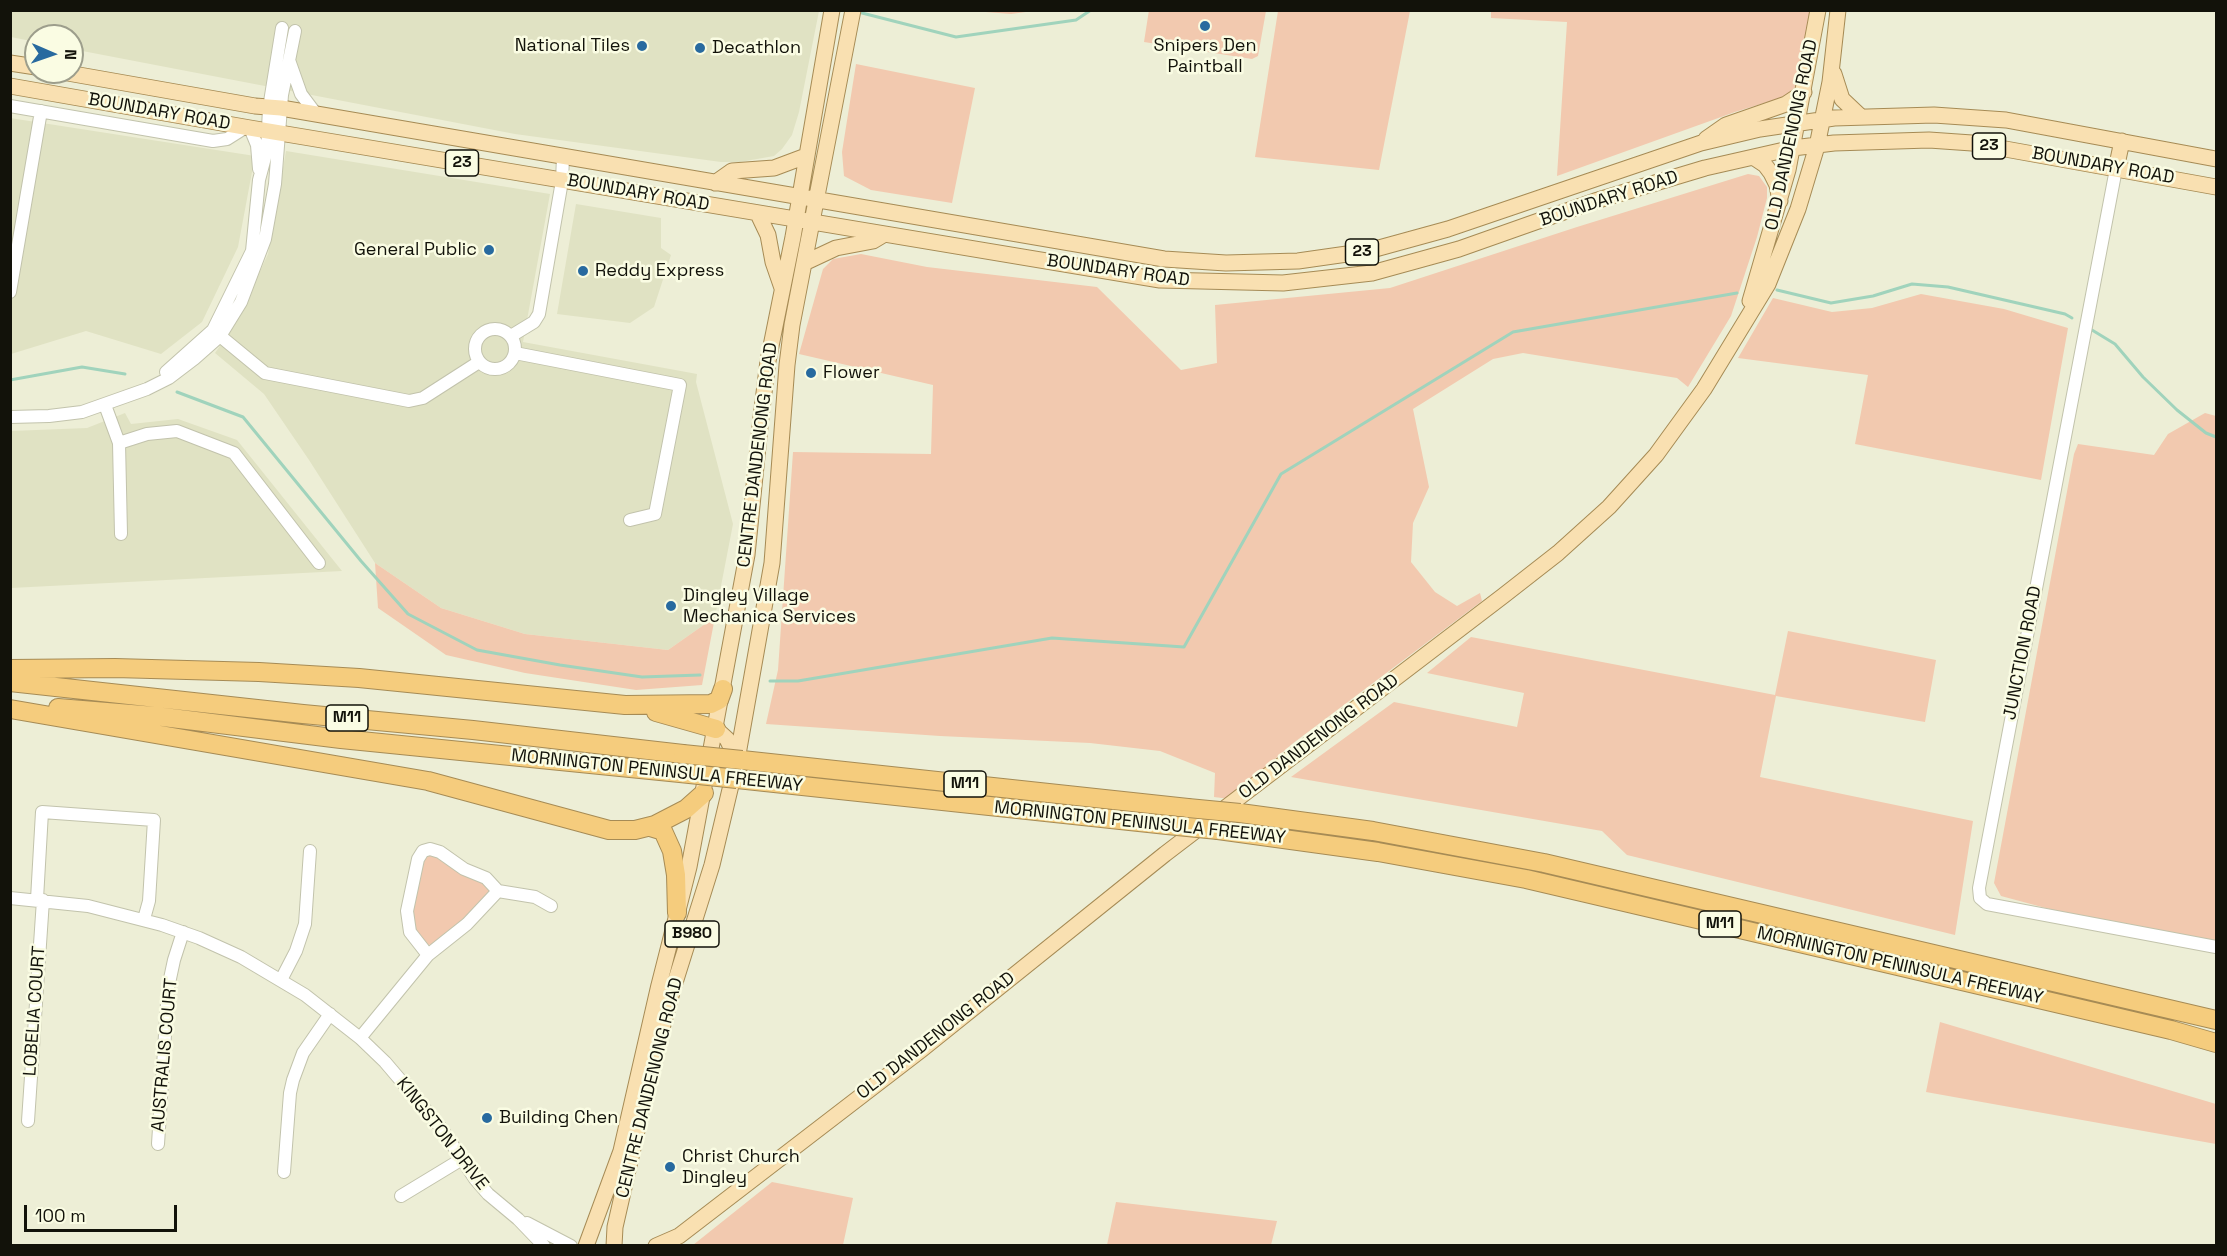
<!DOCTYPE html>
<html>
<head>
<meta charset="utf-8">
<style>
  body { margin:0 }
  #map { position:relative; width:2227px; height:1256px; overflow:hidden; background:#edeed6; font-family:"Space Grotesk",sans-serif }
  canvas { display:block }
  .frame { position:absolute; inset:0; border:12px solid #12120a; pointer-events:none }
  .north { position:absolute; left:24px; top:24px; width:60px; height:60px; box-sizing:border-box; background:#fafce3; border:2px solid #9d9e8c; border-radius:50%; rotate:92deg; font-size:16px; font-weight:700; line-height:24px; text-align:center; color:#12120a }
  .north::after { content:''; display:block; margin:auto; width:21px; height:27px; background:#286a9f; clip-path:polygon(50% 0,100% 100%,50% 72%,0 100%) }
  .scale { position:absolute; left:24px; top:1205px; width:153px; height:27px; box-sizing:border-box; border:3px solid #12120a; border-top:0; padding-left:8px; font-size:18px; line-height:21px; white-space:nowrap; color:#12120a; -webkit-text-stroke:4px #fafce3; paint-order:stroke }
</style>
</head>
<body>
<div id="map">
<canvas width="2227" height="1256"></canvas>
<div class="frame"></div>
<div class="north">N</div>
<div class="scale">100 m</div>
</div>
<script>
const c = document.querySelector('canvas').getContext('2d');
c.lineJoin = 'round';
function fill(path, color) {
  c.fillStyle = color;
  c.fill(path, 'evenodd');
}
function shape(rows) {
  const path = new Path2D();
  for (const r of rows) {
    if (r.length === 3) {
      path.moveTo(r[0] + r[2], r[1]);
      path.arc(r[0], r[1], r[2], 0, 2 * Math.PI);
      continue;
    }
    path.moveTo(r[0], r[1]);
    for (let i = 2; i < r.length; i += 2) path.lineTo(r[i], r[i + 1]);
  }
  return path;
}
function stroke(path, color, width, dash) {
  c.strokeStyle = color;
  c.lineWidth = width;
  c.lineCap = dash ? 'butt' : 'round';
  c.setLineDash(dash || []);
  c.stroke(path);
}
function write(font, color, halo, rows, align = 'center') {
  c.font = font + ' "Space Grotesk",sans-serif';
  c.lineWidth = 5;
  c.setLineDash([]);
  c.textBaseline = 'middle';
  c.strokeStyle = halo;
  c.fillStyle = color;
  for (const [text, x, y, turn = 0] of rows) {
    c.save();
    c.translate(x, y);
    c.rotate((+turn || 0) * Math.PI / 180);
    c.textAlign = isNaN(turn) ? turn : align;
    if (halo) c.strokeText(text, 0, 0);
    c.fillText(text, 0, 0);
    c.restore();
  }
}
fill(shape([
  [10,11,819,11,799,112,792,135,782,149,774,156,740,162,721,162,515,134,72,49,72,36,36,36,36,42,11,37],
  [10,118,255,156,238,247,202,322,161,354,86,331,11,354],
  [286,151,550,194,523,342,697,374,696,382,733,524,715,617,668,650,525,634,441,608,375,563,309,460,264,394,215,353,237,321,268,254],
  [576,204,661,218,661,248,671,255,654,307,630,323,557,314],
  [125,413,131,424,178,419,237,440,342,571,11,588,11,431,87,428]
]), '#e0e2c3');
fill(shape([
  [960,10,1033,10,1033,11,1011,14],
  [1149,10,1266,11,1258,56,1252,59,1144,42],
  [1491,10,1811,11,1799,83,1787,96,1735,112,1557,176,1567,22,1491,18],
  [1278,11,1410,11,1379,170,1255,157],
  [856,64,975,88,952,203,871,190,844,176,842,152],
  [1748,174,1759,176,1767,187,1767,198,1757,237,1731,316,1688,387,1677,378,1523,353,1493,359,1413,409,1429,487,1413,523,1411,562,1435,592,1457,606,1480,593,1482,601,1292,744,1230,799,1214,797,1215,773,1160,751,1090,743,940,736,766,724,778,670,793,452,931,454,933,385,799,354,823,269,833,259,861,254,927,267,1097,287,1181,370,1217,363,1215,305,1390,288,1577,227],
  [1921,294,2004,309,2068,328,2041,480,1855,444,1868,375,1738,358,1773,298,1832,312,1872,308],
  [2205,413,2216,416,2216,941,2068,914,2001,896,1994,883,2074,454,2078,444,2154,455,2168,434],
  [375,563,441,608,525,634,668,650,715,617,702,685,636,690,525,673,446,655,378,608],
  [1788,631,1936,660,1925,722,1776,696,1760,777,1973,821,1955,935,1627,855,1602,831,1291,777,1394,702,1517,727,1524,693,1427,673,1471,637,1775,695],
  [431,853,482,880,489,889,489,894,465,921,433,944,428,945,425,944,410,921,423,857],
  [1940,1022,2216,1104,2216,1144,1926,1092],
  [772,1182,853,1198,843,1245,693,1245],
  [1116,1202,1277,1221,1271,1245,1107,1245]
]), '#f2c9af');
stroke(shape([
  [862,13,956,37,1076,20,1091,10],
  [1777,290,1831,303,1873,296,1912,284,1948,287,2065,314,2072,318],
  [2092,330,2115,344,2143,377,2177,410,2206,433,2216,437],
  [10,380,82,367,125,374],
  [177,392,243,417,361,561,408,614,477,650,560,665,642,677,700,675],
  [770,681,798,681,1052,638,1184,647,1281,474,1513,332,1737,293]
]), '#a0d3bc', 3);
const minor = shape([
  [289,60,301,94,316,114],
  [10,106,213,141,227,139,246,127],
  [250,128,257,145,259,169],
  [2116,169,1979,888,1980,898,1987,904,2216,947],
  [10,292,41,111],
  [495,349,20],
  [214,331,265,373,409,401,423,398,479,362],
  [511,336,534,322,539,314,562,181,563,157],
  [515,353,680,385,655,514,630,520],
  [166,372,213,330,252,251,259,180,267,150,269,108,282,28],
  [105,405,119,443,121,534],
  [10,417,49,416,82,412,147,389,169,378,194,359,220,336,241,302,265,239,275,184,282,95,295,31],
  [119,443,147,434,177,431,234,453,319,563],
  [498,891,535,897,551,906],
  [10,898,88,906,162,925,199,938,241,957,305,995,360,1038,385,1062,442,1129,475,1179,488,1194,518,1219,544,1246],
  [37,899,42,812,154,820,149,901,144,919],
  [281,980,296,951,305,924,310,851],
  [360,1038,428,955,467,924,498,891,486,878,464,869,440,852,430,849,423,851,418,859,407,911,410,932,428,955],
  [28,1121,43,900],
  [158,1144,168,988,174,960,183,932],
  [284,1172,290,1093,293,1080,303,1053,330,1014],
  [401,1196,462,1159],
  [527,1223,571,1246]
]);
const major = shape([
  [10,63,36,67],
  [62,72,255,106,281,108,1164,259,1226,263,1298,261,1368,251,1448,229,1701,143,1760,129,1834,118,1934,115,2006,120,2216,159],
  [1834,74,1842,99,1860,116],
  [10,86,250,128,1160,280,1283,283,1372,273,1459,249,1595,201,1705,168,1793,148,1834,143,1929,140,1972,143,2216,187],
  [1706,139,1726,125,1786,104,1804,92],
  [1753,157,1765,165,1771,173,1777,185,1780,201],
  [2116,169,2122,141],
  [715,183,732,171,774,168,806,156],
  [758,214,768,235,773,262,782,288],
  [804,263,836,248,873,241,883,235],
  [1750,301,1788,170,1818,10],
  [716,729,727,739,737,760],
  [651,1067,673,989,712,865,737,760,772,563,787,365,792,325,853,10],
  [586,1246,621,1151,659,985,689,867,747,555,761,417,768,361,793,237,832,10],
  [614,1246,615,1227,639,1122],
  [656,1246,679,1236,921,1050,1165,854,1503,596,1558,553,1609,507,1656,455,1704,389,1768,284,1798,209,1817,146,1830,82,1838,10]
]);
const highway = shape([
  [10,669,115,668,259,672,359,678,625,705,711,704,719,700,723,689],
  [10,682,303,714,473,730,683,754],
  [58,708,155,716,341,739,680,773],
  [10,709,428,781,609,830,635,830,655,825,686,809,704,793],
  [656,712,716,729],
  [742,760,1188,808],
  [737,779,1167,825],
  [1240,813,1373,831,1544,863,2216,1020],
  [650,827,663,831,672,851,676,875,677,913],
  [1218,830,1378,852,1526,879,2171,1030,2216,1043]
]);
stroke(minor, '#c2c3ac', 14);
stroke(major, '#a68b55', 17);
stroke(highway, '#a68b55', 20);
stroke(minor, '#fff', 12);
stroke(major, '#f9e0b1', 15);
stroke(highway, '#f5cc7d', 18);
const highwayBridge = shape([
  [683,754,742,760],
  [680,773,737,779],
  [1188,808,1240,813],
  [1167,825,1218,830]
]);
stroke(highwayBridge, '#a68b55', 20, []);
stroke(highwayBridge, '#f5cc7d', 18);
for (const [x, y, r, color] of [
  [1205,26,6,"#286a9f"],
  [642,46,6,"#286a9f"],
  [700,48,6,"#286a9f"],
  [489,250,6,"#286a9f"],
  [583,271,6,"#286a9f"],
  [811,373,6,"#286a9f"],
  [671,606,6,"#286a9f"],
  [487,1118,6,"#286a9f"],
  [670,1167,6,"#286a9f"]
]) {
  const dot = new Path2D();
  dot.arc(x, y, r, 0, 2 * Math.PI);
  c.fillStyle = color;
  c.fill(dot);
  stroke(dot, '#fafce3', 2);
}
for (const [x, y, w] of [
  [1989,146,33],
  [462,163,33],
  [1362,252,33],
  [347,718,42],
  [965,784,42],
  [1720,924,42],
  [692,934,54]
]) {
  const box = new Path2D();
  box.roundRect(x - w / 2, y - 13, w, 26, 4.5);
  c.fillStyle = '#fafce3';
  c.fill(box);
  stroke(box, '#12120a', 1.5);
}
write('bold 16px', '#12120a', null, [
  ["23",1989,146],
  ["23",462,163],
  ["23",1362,252],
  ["M11",347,718],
  ["M11",965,784],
  ["M11",1720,924],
  ["B980",692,934]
]);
write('18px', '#12120a', '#fafce3', [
  ["National Tiles",630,46,"right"],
  ["Snipers Den",1205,46,"center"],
  ["Paintball",1205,67,"center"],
  ["Decathlon",712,48],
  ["General Public",477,250,"right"],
  ["Reddy Express",595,271],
  ["Flower",823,373],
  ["Dingley Village",683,596],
  ["Mechanica Services",683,617],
  ["Building Chen",499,1118],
  ["Christ Church",682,1157],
  ["Dingley",682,1178]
], 'left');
write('18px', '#12120a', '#fafce3', [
  ["BOUNDARY ROAD",159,112,10],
  ["OLD DANDENONG ROAD",1792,135,-78],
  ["BOUNDARY ROAD",2103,166,10],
  ["BOUNDARY ROAD",638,193,10],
  ["BOUNDARY ROAD",1609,199,-18],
  ["BOUNDARY ROAD",1118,271,8],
  ["CENTRE DANDENONG ROAD",758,455,-83],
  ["JUNCTION ROAD",2023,653,-79],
  ["OLD DANDENONG ROAD",1319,737,-37],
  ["MORNINGTON PENINSULA FREEWAY",657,771,6],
  ["MORNINGTON PENINSULA FREEWAY",1140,823,6],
  ["MORNINGTON PENINSULA FREEWAY",1900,966,13],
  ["LOBELIA COURT",35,1011,-86],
  ["OLD DANDENONG ROAD",936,1036,-38],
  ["AUSTRALIS COURT",165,1055,-85],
  ["CENTRE DANDENONG ROAD",650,1088,-76],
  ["KINGSTON DRIVE",442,1134,52]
]);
</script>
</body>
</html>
